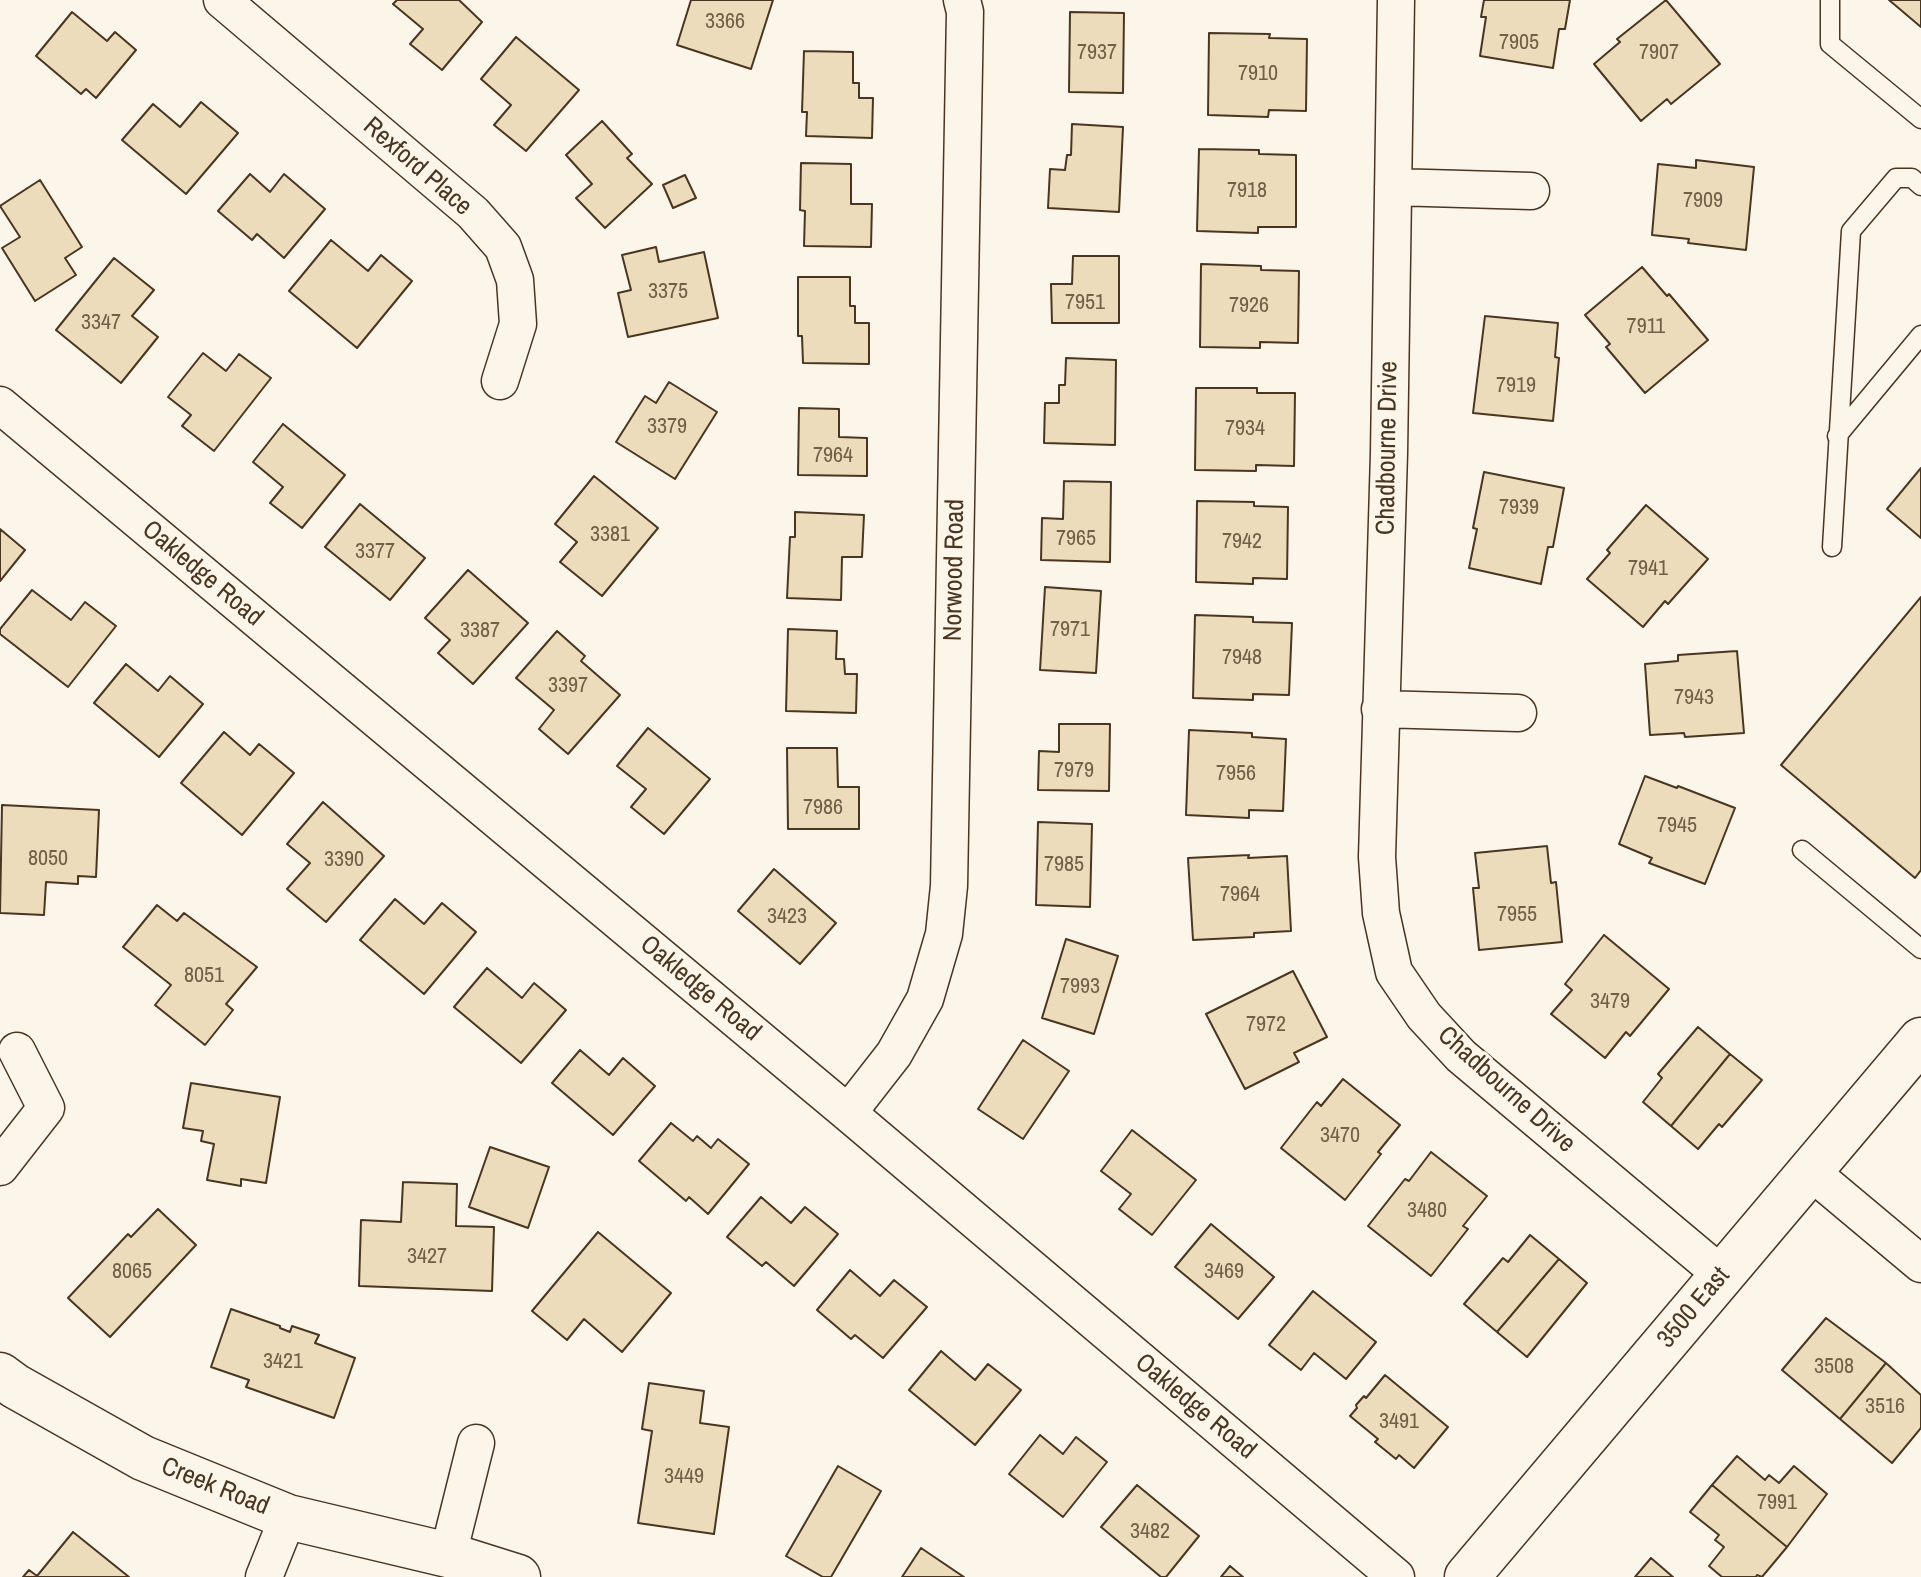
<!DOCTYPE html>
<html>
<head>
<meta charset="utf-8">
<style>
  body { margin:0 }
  canvas { display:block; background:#fbf6e9 }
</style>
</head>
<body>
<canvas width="1921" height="1577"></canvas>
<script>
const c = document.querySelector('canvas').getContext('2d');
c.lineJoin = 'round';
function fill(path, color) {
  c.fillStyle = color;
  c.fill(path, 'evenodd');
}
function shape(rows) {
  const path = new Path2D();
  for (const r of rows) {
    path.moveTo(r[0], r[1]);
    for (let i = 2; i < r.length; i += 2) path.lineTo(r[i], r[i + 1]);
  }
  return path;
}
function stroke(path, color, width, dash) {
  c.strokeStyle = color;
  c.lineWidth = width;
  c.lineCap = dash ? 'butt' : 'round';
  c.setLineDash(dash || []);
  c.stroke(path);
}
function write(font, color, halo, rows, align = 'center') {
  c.font = font + ' "Archivo Narrow",sans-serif';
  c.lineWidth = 6;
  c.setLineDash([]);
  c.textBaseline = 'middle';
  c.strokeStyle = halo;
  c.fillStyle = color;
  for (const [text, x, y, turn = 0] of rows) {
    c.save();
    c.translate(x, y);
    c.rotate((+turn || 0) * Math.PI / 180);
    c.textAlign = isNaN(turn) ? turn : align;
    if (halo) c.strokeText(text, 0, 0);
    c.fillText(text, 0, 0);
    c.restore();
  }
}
const building = shape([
  [397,0,459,0,482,22,442,70,410,44,423,29,393,4,397,0],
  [691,0,773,0,751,69,677,45,691,0],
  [1484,0,1570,0,1565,29,1559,29,1553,68,1480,56,1486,17,1481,17,1484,0],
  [1666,0,1720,64,1671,104,1667,99,1641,121,1594,64,1620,42,1617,39,1666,0],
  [1889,0,1921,0,1921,27,1889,0],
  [72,12,107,41,115,32,136,50,96,98,86,89,81,94,36,56,72,12],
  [1070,12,1124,13,1123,93,1069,92,1070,12],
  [1209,33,1270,34,1269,38,1307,39,1306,111,1269,110,1268,117,1208,115,1209,33],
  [516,37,579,90,526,151,494,125,511,105,481,79,516,37],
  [804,51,853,52,853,83,859,83,859,98,873,98,872,138,806,136,807,112,802,112,804,51],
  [201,102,238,133,186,194,122,140,153,104,180,127,201,102],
  [602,121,632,154,627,158,652,184,605,228,576,198,592,184,566,155,602,121],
  [1072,124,1123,127,1119,212,1048,208,1050,169,1065,170,1067,155,1071,155,1072,124],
  [1199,149,1259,150,1259,154,1296,155,1296,227,1258,227,1258,233,1197,231,1199,149],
  [1696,160,1754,167,1746,250,1688,243,1689,239,1652,235,1658,164,1696,168,1696,160],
  [801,163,851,164,851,204,872,204,871,247,804,246,805,211,800,210,801,163],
  [250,174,270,192,284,174,325,209,284,258,257,234,252,240,218,211,250,174],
  [685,175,696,198,673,208,663,185,685,175],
  [40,180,82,247,65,258,76,275,35,301,2,248,20,237,0,206,40,180],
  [331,240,368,271,381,255,412,281,357,348,289,291,331,240],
  [656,247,659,262,704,252,718,318,628,337,618,293,631,290,622,255,656,247],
  [1073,256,1119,256,1119,323,1052,323,1051,284,1072,284,1073,256],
  [114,258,154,290,132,316,158,337,121,383,56,330,114,258],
  [1201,264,1261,266,1261,270,1299,271,1298,343,1260,342,1260,348,1200,347,1201,264],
  [1642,267,1667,296,1669,294,1708,340,1645,393,1606,347,1610,344,1585,315,1642,267],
  [798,277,850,277,850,306,855,306,855,323,869,323,869,364,803,363,802,336,798,336,798,277],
  [1485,316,1558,323,1555,357,1559,358,1553,421,1473,413,1485,316],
  [203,353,226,371,239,354,271,378,214,451,182,426,191,415,168,397,203,353],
  [1066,358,1116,360,1115,445,1044,443,1045,403,1059,403,1059,385,1065,385,1066,358],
  [669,382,717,412,675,479,616,442,645,396,656,403,669,382],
  [1196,388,1257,388,1257,393,1295,393,1294,466,1256,465,1256,471,1195,470,1196,388],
  [799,408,839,409,839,437,867,438,867,476,798,475,799,408],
  [283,424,345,475,302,528,270,503,283,487,253,462,283,424],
  [1921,468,1921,538,1887,509,1921,468],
  [1484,472,1564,488,1553,547,1548,547,1541,584,1469,568,1477,529,1473,528,1484,472],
  [594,476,658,528,602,596,560,562,577,542,555,524,594,476],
  [1064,481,1111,482,1110,562,1041,560,1042,518,1063,519,1064,481],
  [1197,501,1254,502,1254,506,1288,507,1287,579,1253,578,1253,584,1196,582,1197,501],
  [360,504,425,558,390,600,325,547,360,504],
  [1646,505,1708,559,1668,604,1665,601,1643,627,1587,579,1610,553,1607,550,1646,505],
  [795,512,864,515,862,557,842,557,841,600,787,598,790,537,795,537,795,512],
  [0,529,25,550,0,581,0,529],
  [468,570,528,623,473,684,438,653,450,640,425,618,468,570],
  [1045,587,1101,591,1096,673,1040,670,1045,587],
  [32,590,71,620,85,602,116,626,68,687,0,634,0,629,32,590],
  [1921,597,1921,870,1915,878,1781,765,1921,597],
  [1195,615,1253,617,1253,622,1292,623,1289,695,1253,694,1253,700,1193,698,1195,615],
  [788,629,837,631,836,659,844,659,845,674,857,674,856,713,786,711,788,629],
  [557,631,585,656,581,661,620,695,568,754,539,729,554,710,516,678,557,631],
  [1737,651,1744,733,1685,737,1684,733,1650,735,1645,664,1678,661,1678,655,1737,651],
  [126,664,158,691,170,676,203,704,159,757,94,703,126,664],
  [1059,724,1110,724,1109,791,1038,790,1039,751,1059,752,1059,724],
  [648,728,710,779,664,834,631,807,646,789,617,766,648,728],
  [1189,730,1252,733,1252,737,1286,739,1283,811,1249,810,1249,818,1186,815,1189,730],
  [224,732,250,755,259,744,294,773,242,835,181,783,224,732],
  [787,748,837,748,838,787,859,787,859,829,788,829,787,748],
  [1645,776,1677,788,1678,786,1735,808,1705,884,1649,863,1652,858,1619,844,1645,776],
  [323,802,384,856,326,922,287,889,310,863,287,844,323,802],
  [2,805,99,810,96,877,78,876,78,884,46,882,44,915,0,913,2,805],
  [1038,822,1092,824,1090,907,1036,905,1038,822],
  [1547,846,1551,883,1556,882,1562,942,1479,950,1473,888,1479,888,1475,853,1547,846],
  [1249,855,1248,858,1287,856,1291,931,1254,933,1254,937,1193,940,1188,858,1249,855],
  [774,869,836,923,800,964,738,911,774,869],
  [395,899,424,924,442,903,476,932,424,994,360,940,395,899],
  [157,905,177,921,184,913,257,967,226,1004,233,1010,205,1045,155,1005,171,985,123,947,157,905],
  [1604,935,1669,989,1630,1036,1626,1032,1605,1058,1551,1014,1572,990,1565,984,1604,935],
  [1066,939,1118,956,1094,1034,1042,1018,1066,939],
  [487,968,522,998,534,983,566,1010,521,1063,454,1007,487,968],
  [1293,971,1327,1037,1294,1053,1299,1062,1245,1089,1206,1014,1293,971],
  [1698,1027,1730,1054,1671,1126,1643,1102,1662,1078,1658,1074,1698,1027],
  [1023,1040,1069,1071,1023,1139,978,1109,1023,1040],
  [580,1050,609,1075,623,1058,655,1086,613,1135,552,1083,580,1050],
  [1730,1054,1762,1080,1722,1127,1719,1124,1698,1149,1671,1126,1730,1054],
  [1343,1079,1400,1125,1378,1152,1381,1154,1345,1200,1281,1148,1317,1102,1321,1106,1343,1079],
  [191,1083,280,1097,266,1183,241,1179,241,1186,207,1180,214,1144,201,1141,203,1131,183,1128,191,1083],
  [671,1123,693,1141,697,1136,711,1148,718,1139,749,1164,708,1214,689,1197,686,1201,639,1161,671,1123],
  [1132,1130,1196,1180,1152,1235,1119,1209,1131,1194,1101,1171,1132,1130],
  [490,1147,549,1167,528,1228,469,1207,490,1147],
  [1431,1152,1487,1196,1463,1226,1468,1229,1431,1276,1368,1226,1405,1179,1409,1181,1431,1152],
  [403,1182,457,1184,456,1226,494,1227,492,1291,359,1286,361,1220,401,1222,403,1182],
  [761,1197,791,1223,805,1207,838,1234,794,1286,766,1262,762,1266,727,1237,761,1197],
  [158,1209,196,1245,110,1337,68,1298,128,1234,131,1237,158,1209],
  [1211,1224,1274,1277,1238,1319,1175,1267,1211,1224],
  [598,1232,671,1293,622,1352,584,1319,567,1340,532,1311,598,1232],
  [1530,1235,1559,1259,1497,1332,1464,1304,1503,1258,1508,1262,1530,1235],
  [1559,1259,1587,1283,1527,1357,1497,1332,1559,1259],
  [850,1270,880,1296,894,1280,927,1307,883,1358,855,1335,851,1339,817,1310,850,1270],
  [1313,1291,1376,1342,1346,1379,1314,1353,1301,1370,1269,1345,1313,1291],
  [231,1309,280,1326,280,1328,290,1332,292,1326,319,1335,315,1343,355,1358,334,1418,246,1387,249,1380,211,1367,231,1309],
  [1826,1318,1886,1363,1840,1419,1782,1370,1826,1318],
  [941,1351,975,1380,988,1364,1021,1390,975,1445,909,1390,941,1351],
  [1886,1363,1921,1395,1921,1428,1892,1463,1840,1419,1886,1363],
  [1385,1375,1448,1427,1414,1468,1399,1455,1396,1459,1375,1442,1378,1439,1350,1416,1357,1408,1356,1405,1364,1396,1366,1398,1385,1375],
  [649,1383,704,1391,700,1423,729,1427,714,1534,638,1523,652,1431,642,1429,649,1383],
  [1040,1435,1063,1454,1076,1437,1107,1462,1063,1517,1009,1474,1040,1435],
  [1737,1456,1765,1480,1769,1475,1779,1483,1794,1466,1827,1494,1787,1547,1712,1485,1737,1456],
  [838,1466,881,1491,831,1577,823,1577,786,1556,838,1466],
  [1137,1485,1199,1536,1166,1577,1161,1577,1101,1527,1137,1485],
  [1712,1485,1787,1547,1762,1577,1757,1575,1756,1577,1722,1577,1709,1566,1724,1547,1715,1540,1719,1535,1690,1512,1712,1485],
  [73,1532,129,1577,23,1577,29,1570,37,1576,73,1532],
  [921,1548,964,1577,902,1577,921,1548],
  [1651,1558,1673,1577,1635,1577,1651,1558],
  [1230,1566,1243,1577,1221,1577,1230,1566]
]);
fill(building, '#ecdcbc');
stroke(building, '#4a3520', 2);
const lane = shape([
  [1830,0,1830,44,1921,119],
  [1837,436,1921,335],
  [1832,547,1851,231,1896,178,1912,178,1921,186],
  [1802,850,1921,949]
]);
const street = shape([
  [222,0,473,213,503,247,515,280,518,324,500,381],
  [1396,0,1389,453,1377,857,1381,913,1394,972,1424,1016,1461,1056,1722,1275],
  [1393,187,1531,191],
  [0,405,848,1113,1396,1577],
  [1380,709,1518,713],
  [848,1113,894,1054,925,999,944,934,949,886,965,12,962,0],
  [0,1167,46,1108,17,1051],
  [1810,1171,1921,1264],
  [448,1555,476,1443],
  [264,1577,288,1517]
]);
const secondary = shape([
  [0,1375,15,1386,143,1458,288,1517,448,1555,518,1577],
  [1467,1577,1921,1040]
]);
stroke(lane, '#4a3520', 21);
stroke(street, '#4a3520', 39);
stroke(secondary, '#4a3520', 47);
stroke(lane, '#fbf6e9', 18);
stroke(street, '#fbf6e9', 36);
stroke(secondary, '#fbf6e9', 44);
write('22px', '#725f47', null, [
  ["3366",725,22],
  ["7905",1519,43],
  ["7937",1097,53],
  ["7907",1659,53],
  ["7910",1258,74],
  ["7918",1247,191],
  ["7909",1703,201],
  ["3375",668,292],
  ["7951",1085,303],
  ["7926",1249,306],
  ["3347",101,323],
  ["7911",1646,327],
  ["7919",1516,386],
  ["3379",667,427],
  ["7934",1245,429],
  ["7964",833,456],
  ["7939",1519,508],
  ["3381",610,535],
  ["7965",1076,539],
  ["7942",1242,542],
  ["3377",375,552],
  ["7941",1648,569],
  ["7971",1070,630],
  ["3387",480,631],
  ["7948",1242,658],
  ["3397",568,686],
  ["7943",1694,698],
  ["7979",1074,771],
  ["7956",1236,774],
  ["7986",823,808],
  ["7945",1677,826],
  ["8050",48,859],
  ["3390",344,860],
  ["7985",1064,865],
  ["7964",1240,895],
  ["7955",1517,915],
  ["3423",787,917],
  ["8051",204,976],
  ["7993",1080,987],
  ["3479",1610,1002],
  ["7972",1266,1025],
  ["3470",1340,1136],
  ["3480",1427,1211],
  ["3427",427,1257],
  ["8065",132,1272],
  ["3469",1224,1272],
  ["3421",283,1362],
  ["3508",1834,1367],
  ["3516",1885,1407],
  ["3491",1399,1422],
  ["3449",684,1477],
  ["7991",1777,1503],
  ["3482",1150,1532]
]);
write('26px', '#4a3520', '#fbf6e9', [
  ["Rexford Place",417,167,41],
  ["Chadbourne Drive",1388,448,-89],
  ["Norwood Road",955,570,-89],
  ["Oakledge Road",202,574,40],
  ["Oakledge Road",700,989,40],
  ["Chadbourne Drive",1506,1090,42],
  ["3500 East",1694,1308,-50],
  ["Oakledge Road",1195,1407,40],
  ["Creek Road",215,1487,22]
]);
</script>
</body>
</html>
